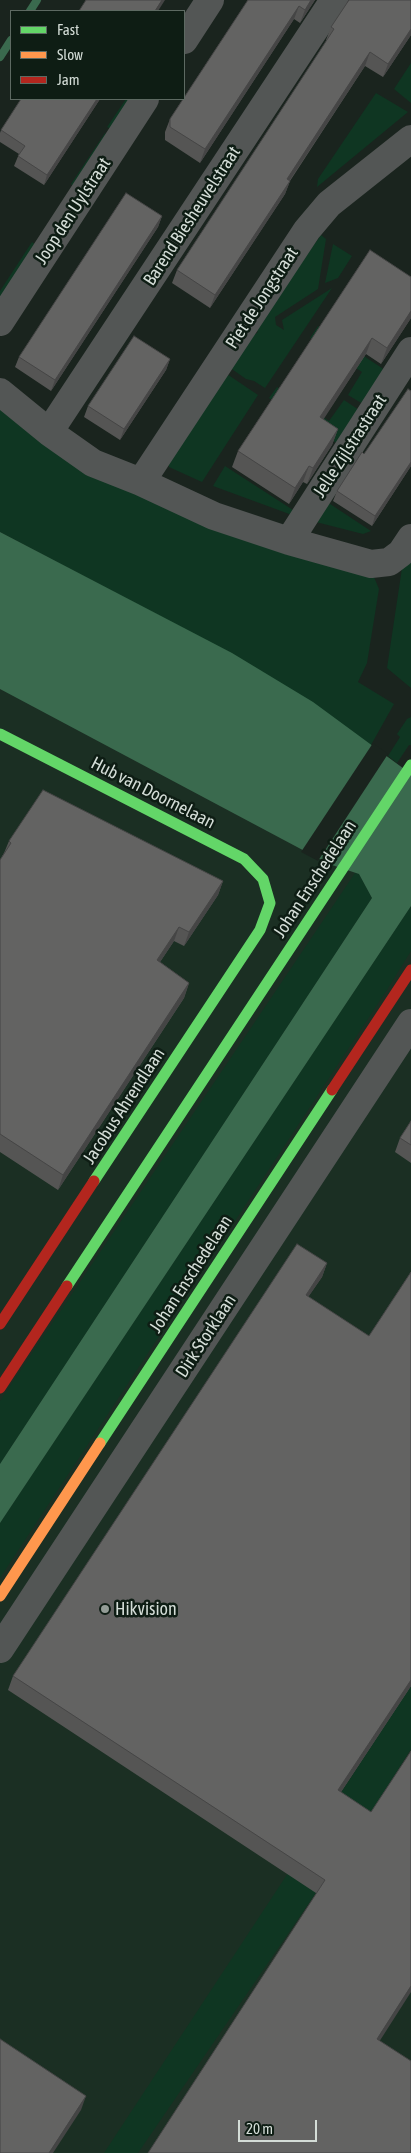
<!DOCTYPE html>
<html>
<head>
<meta charset="utf-8">
<style>
  body { margin:0 }
  #map { position:relative; width:411px; height:2153px; overflow:hidden; background:#1a241e; font-family:"Asap Condensed",sans-serif }
  canvas { display:block }
  .legend { position:absolute; left:10px; top:10px; width:175px; height:90px; box-sizing:border-box; background:#0e1d14; border:1px solid #5d6a62; margin:0; padding:6px 9px; list-style:none; font-size:15px; color:#d4ddd7 }
  .legend li { display:flex; align-items:center; gap:10px; height:25px }
  .legend b { width:25px; border:1px solid #5d6a62 }
  .scale { position:absolute; left:238px; top:2120px; width:79px; height:22px; box-sizing:border-box; border:2px solid #d4ddd7; border-top:0; padding-left:6px; font-size:15px; line-height:18px; white-space:nowrap; color:#d4ddd7; -webkit-text-stroke:4px #0e1d14; paint-order:stroke }
</style>
</head>
<body>
<div id="map">
<canvas width="411" height="2153"></canvas>
<ul class="legend">
<li><b style="height:6px;background:#63d668"></b>Fast</li>
<li><b style="height:6px;background:#ff974d"></b>Slow</li>
<li><b style="height:6px;background:#b3261e"></b>Jam</li>
</ul>
<div class="scale">20 m</div>
</div>
<script>
const c = document.querySelector('canvas').getContext('2d');
c.lineJoin = 'round';
function fill(path, color) {
  c.fillStyle = color;
  c.fill(path, 'evenodd');
}
function shape(rows) {
  const path = new Path2D();
  for (const r of rows) {
    path.moveTo(r[0], r[1]);
    for (let i = 2; i < r.length; i += 2) path.lineTo(r[i], r[i + 1]);
  }
  return path;
}
function stroke(path, color, width, dash) {
  c.strokeStyle = color;
  c.lineWidth = width;
  c.lineCap = dash ? 'butt' : 'round';
  c.setLineDash(dash || []);
  c.stroke(path);
}
function write(font, color, halo, rows, align = 'center') {
  c.font = font + ' "Asap Condensed",sans-serif';
  c.lineWidth = 5;
  c.setLineDash([]);
  c.textBaseline = 'middle';
  c.strokeStyle = halo;
  c.fillStyle = color;
  for (const [text, x, y, turn = 0] of rows) {
    c.save();
    c.translate(x, y);
    c.rotate((+turn || 0) * Math.PI / 180);
    c.textAlign = isNaN(turn) ? turn : align;
    if (halo) c.strokeText(text, 0, 0);
    c.fillText(text, 0, 0);
    c.restore();
  }
}
fill(shape([
  [0,641,411,847,411,2153,0,2153]
]), '#1b2f23');
fill(shape([
  [411,63,411,103,394,89],
  [376,93,408,112,317,187,318,179],
  [126,99,134,99,113,130,107,127],
  [105,133,109,137,75,189,71,184],
  [321,235,326,239,318,289,275,317,276,325,284,330,282,320,332,288,265,388,254,381,246,379,229,367,247,340,258,332,254,329],
  [32,242,37,246,0,304,0,291],
  [333,244,352,256,338,278,325,283],
  [318,326,385,370,363,404,348,395,362,372,310,338],
  [224,372,258,395,202,482,169,467,167,458],
  [277,387,329,421,344,400,359,410,338,444,269,398],
  [0,409,374,577,379,589,367,663,358,682,394,704,371,745,230,653,0,532],
  [225,466,293,510,292,515,213,486],
  [324,500,371,531,363,534,312,521],
  [411,555,411,688,387,668,402,568],
  [411,717,411,745,409,745,397,763,388,756,400,737,397,734,407,719],
  [355,873,359,874,372,898,0,1464,0,1401],
  [411,906,411,951,387,990,0,1578,0,1523],
  [411,1686,411,1749,374,1808,138,2153,104,2153]
]), '#0f3622');
fill(shape([
  [0,532,232,653,313,702,411,774,411,906,0,1523,0,1464,372,898,359,874,329,864,0,689]
]), '#3a6a4e');
fill(shape([
  [373,743,388,754,318,861,301,852]
]), '#1a241e');
stroke(shape([
  [30,11,37,0],
  [0,57,11,40]
]), '#3a6a4e', 8);
stroke(shape([
  [184,40,210,0],
  [0,322,145,99],
  [0,392,49,432,93,463,141,482,214,516,289,541,371,564,389,562,401,553,411,538],
  [49,432,334,0],
  [141,482,307,230,329,204,411,139],
  [289,541,411,351],
  [0,1649,411,1023]
]), '#535655', 28);
stroke(shape([
  [0,734,244,859,263,879,270,903,260,930,94,1181],
  [67,1286,411,765],
  [100,1443,332,1090]
]), '#63d668', 11);
stroke(shape([
  [0,1596,100,1443]
]), '#ff974d', 11);
stroke(shape([
  [332,1090,411,970],
  [0,1324,94,1181],
  [0,1388,67,1286]
]), '#b3261e', 11);
fill(shape([
  [248,0,315,0,300,23,294,19,200,163,165,140,165,132,170,119],
  [411,0,411,35,383,77,365,66,290,181,285,194,210,308,172,283,177,270,327,41,326,40,331,27],
  [100,99,44,185,14,166,19,154,0,142,0,133,1,130],
  [162,216,158,227,51,391,15,367,19,357],
  [370,250,411,318,381,364,366,354,323,419,338,429,332,445,307,484,303,482,289,504,232,467,238,451],
  [170,359,166,370,120,440,84,417,88,406],
  [411,391,411,466,372,526,333,501,337,491],
  [9,841,223,881,218,895,184,946,174,941,160,962,189,983,184,998,58,1190,0,1152,0,860,4,853],
  [411,1121,411,1163,395,1152,400,1138],
  [327,1263,322,1277,308,1297,369,1336,411,1272,411,1686,341,1792,380,2041,411,2153,316,1893,8,1690,13,1676]
]), '#555554');
fill(shape([
  [162,0,165,0,158,11,155,11],
  [311,0,315,0,300,23,305,10],
  [299,6,294,19,200,163,205,149],
  [411,29,411,35,383,77,388,64],
  [370,52,365,66,282,192,287,179],
  [97,99,100,99,44,185,47,175],
  [290,181,285,194,210,308,215,295],
  [162,216,158,227,51,391,55,380],
  [411,311,411,318,381,364,387,348],
  [372,338,366,354,314,434,320,417],
  [170,359,166,370,120,440,124,429],
  [338,429,332,445,307,484,313,468],
  [411,462,411,466,372,526,375,516],
  [309,466,303,482,289,504,295,488],
  [223,881,218,895,184,946,189,932],
  [179,927,174,941,152,974,157,960],
  [189,983,184,998,58,1190,63,1175],
  [327,1263,322,1277,300,1309,306,1295],
  [411,1680,411,1686,333,1804,338,1790],
  [411,1986,411,1992,372,2053,377,2039],
  [86,2096,81,2110,53,2153,49,2153]
]), '#454545');
const building = shape([
  [86,0,162,0,155,11,79,11,86,0],
  [248,0,311,0,305,10,299,6,205,149,170,127,170,119,248,0],
  [349,0,411,0,411,29,388,64,370,52,287,179,290,181,215,295,177,270,334,29,331,27,349,0],
  [21,99,97,99,47,175,18,156,25,146,1,130,21,99],
  [126,193,162,216,55,380,19,357,126,193],
  [370,250,411,277,411,311,387,348,372,338,320,417,338,429,313,468,309,466,295,488,238,451,370,250],
  [134,336,170,359,124,429,88,406,134,336],
  [408,389,411,391,411,462,375,516,337,491,362,452,364,454,408,389],
  [43,790,223,881,189,932,179,927,157,960,189,983,63,1175,0,1134,0,860,11,843,9,841,43,790],
  [411,1121,411,1145,400,1138,411,1121],
  [297,1244,327,1263,306,1295,369,1336,411,1272,411,1680,338,1790,371,1812,411,1751,411,1986,377,2039,411,2061,411,2153,148,2153,325,1880,13,1676,297,1244],
  [0,2039,86,2096,49,2153,0,2153,0,2039]
]);
fill(building, '#636362');
stroke(building, '#454545', 1);
for (const [x, y, r, color] of [
  [105,1609,5,"#939c96"]
]) {
  const dot = new Path2D();
  dot.arc(x, y, r, 0, 2 * Math.PI);
  c.fillStyle = color;
  c.fill(dot);
  stroke(dot, '#0e1d14', 2);
}
write('18px', '#d4ddd7', '#0e1d14', [
  ["Joop den Uylstraat",73,211,-57],
  ["Barend Biesheuvelstraat",192,216,-57],
  ["Piet de Jongstraat",262,298,-57],
  ["Jelle Zijlstrastraat",350,446,-57],
  ["Hub van Doornelaan",153,793,27],
  ["Johan Enschedelaan",315,879,-57],
  ["Jacobus Ahrendlaan",124,1106,-57],
  ["Johan Enschedelaan",191,1274,-57],
  ["Dirk Storklaan",206,1336,-57]
]);
write('18px', '#d4ddd7', '#0e1d14', [
  ["Hikvision",115,1609]
], 'left');
</script>
</body>
</html>
